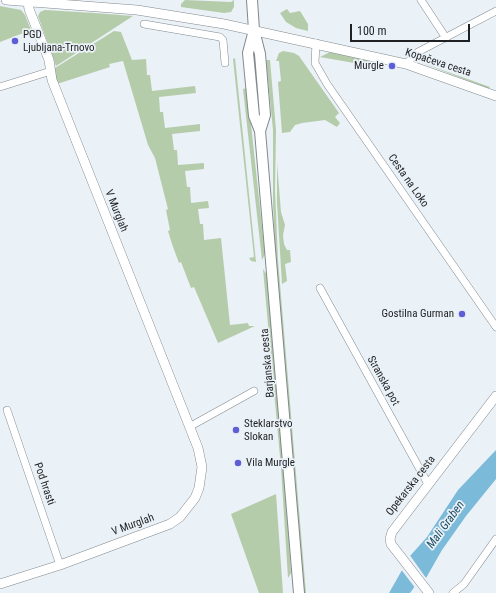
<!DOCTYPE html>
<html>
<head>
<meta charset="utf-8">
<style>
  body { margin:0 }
  #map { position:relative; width:496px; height:593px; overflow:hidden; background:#eaf1f7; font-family:"Roboto Condensed",sans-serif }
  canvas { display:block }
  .scale { position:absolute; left:350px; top:24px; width:120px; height:18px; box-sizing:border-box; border:2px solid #1e2022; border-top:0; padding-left:5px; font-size:12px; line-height:14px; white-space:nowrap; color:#1e2022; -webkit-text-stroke:3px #eaf1f7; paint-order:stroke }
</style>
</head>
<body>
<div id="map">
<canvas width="496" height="593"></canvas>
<div class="scale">100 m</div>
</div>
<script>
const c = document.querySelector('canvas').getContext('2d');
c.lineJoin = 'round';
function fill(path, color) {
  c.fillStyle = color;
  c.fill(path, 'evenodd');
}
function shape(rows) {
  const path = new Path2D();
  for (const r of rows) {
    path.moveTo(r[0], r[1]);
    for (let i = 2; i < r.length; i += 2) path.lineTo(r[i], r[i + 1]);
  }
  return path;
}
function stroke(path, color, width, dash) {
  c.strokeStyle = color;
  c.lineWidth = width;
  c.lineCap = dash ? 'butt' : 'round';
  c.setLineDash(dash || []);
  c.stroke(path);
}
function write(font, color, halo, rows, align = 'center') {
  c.font = font + ' "Roboto Condensed",sans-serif';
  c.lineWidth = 3.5;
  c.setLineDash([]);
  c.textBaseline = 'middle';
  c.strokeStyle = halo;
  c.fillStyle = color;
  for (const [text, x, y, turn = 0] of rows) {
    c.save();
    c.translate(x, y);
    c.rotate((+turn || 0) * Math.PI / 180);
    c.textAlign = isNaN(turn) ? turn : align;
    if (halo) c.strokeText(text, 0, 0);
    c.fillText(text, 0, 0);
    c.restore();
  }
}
fill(shape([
  [185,0,231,2,234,0,234,7,231,12,224,13,181,7,181,4],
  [0,6,21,10,25,15,31,30,0,42],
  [287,9,290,13,300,11,308,24,308,31,296,28,286,22,280,13],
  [45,10,94,13,133,16,56,66,38,16,40,12],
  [114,31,121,32,132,60,146,59,147,75,150,75,152,91,195,86,196,93,159,97,160,112,163,112,165,128,200,124,200,131,172,134,174,150,177,150,178,165,204,163,204,169,185,171,187,187,190,187,191,203,208,201,209,208,198,209,200,224,203,224,204,240,221,238,230,325,248,323,249,326,255,326,218,343,194,287,191,288,181,262,179,263,172,244,168,231,170,230,166,210,168,209,155,158,148,145,123,61,109,64,110,67,60,83,58,83,56,78,55,68],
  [283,51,294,53,299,56,339,113,335,117,340,123,337,127,325,120,302,123,295,125,290,132,282,133,278,82,281,81,279,61,276,61,279,53],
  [330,52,382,63,381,64,368,62,354,63,320,57],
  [235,58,256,262,251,261,249,258,254,257,233,59],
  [266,60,270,60,276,130,275,189,278,260,306,593,304,593,277,291,273,203,273,130],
  [420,62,490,87,489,89],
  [247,88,265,254,262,260,243,89],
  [277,163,281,212,285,225,283,235,284,244,287,250,290,250,291,262,285,264,287,281,282,284,277,203],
  [263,269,267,275,285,468,291,573,288,578,281,468],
  [276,494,283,593,259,593,231,514]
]), '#b5ccaa');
fill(shape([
  [496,450,496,479,466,516,442,550,426,578,423,575,410,593,389,593,410,556,427,537,458,490]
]), '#7cbada');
fill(shape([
  [409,554,426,578,425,579,424,578,416,589,400,568]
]), '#eaf1f7');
const street = shape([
  [421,0,446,38],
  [144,24,220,37,223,40,225,63],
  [316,43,315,63,327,84,496,327],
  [406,64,418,52,496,11],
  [0,87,51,71],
  [320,288,428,484],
  [7,410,60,565],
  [189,427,254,391],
  [453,593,464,584,496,539]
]);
const secondary = shape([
  [6,0,137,10,224,24,406,64,496,96],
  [0,584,60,565,170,524,180,517,195,498,199,488,202,467,198,448,52,80,49,60,29,9,28,2],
  [429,593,391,544,390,539,392,532,496,396]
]);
const primary = shape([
  [252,0,254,30,260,54,265,115,260,131],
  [254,30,248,53,254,116,260,131,299,593]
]);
stroke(street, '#82898e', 8);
stroke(secondary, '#82898e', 10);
stroke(primary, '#82898e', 12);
stroke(street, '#fff', 7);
stroke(secondary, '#fff', 9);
stroke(primary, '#fff', 10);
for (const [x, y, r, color] of [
  [15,41,4,"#5e5fd7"],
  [392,66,4,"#5e5fd7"],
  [462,314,4,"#5e5fd7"],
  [236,430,4,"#5e5fd7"],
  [238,463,4,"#5e5fd7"]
]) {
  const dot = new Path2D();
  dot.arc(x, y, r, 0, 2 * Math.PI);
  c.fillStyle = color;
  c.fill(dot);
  stroke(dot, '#eaf1f7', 1.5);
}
write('11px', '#1e2022', '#eaf1f7', [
  ["PGD",23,35],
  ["Ljubljana-Trnovo",23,48],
  ["Murgle",384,66,"right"],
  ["Gostilna Gurman",454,314,"right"],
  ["Steklarstvo",244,424],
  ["Slokan",244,437],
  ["Vila Murgle",246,463]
], 'left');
write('11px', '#1e2022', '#eaf1f7', [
  ["Kopačeva cesta",438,63,18],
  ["Cesta na Loko",408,181,55],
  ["V Murglah",116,211,68],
  ["Barjanska cesta",268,363,-95],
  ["Stranska pot",383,381,61],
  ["Pod hrasti",44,484,71],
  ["Opekarska cesta",411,486,-52],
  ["V Murglah",133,525,-20]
]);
write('italic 12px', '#205068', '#eaf1f7', [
  ["Mali Graben",446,525,-54]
]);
</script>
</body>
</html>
